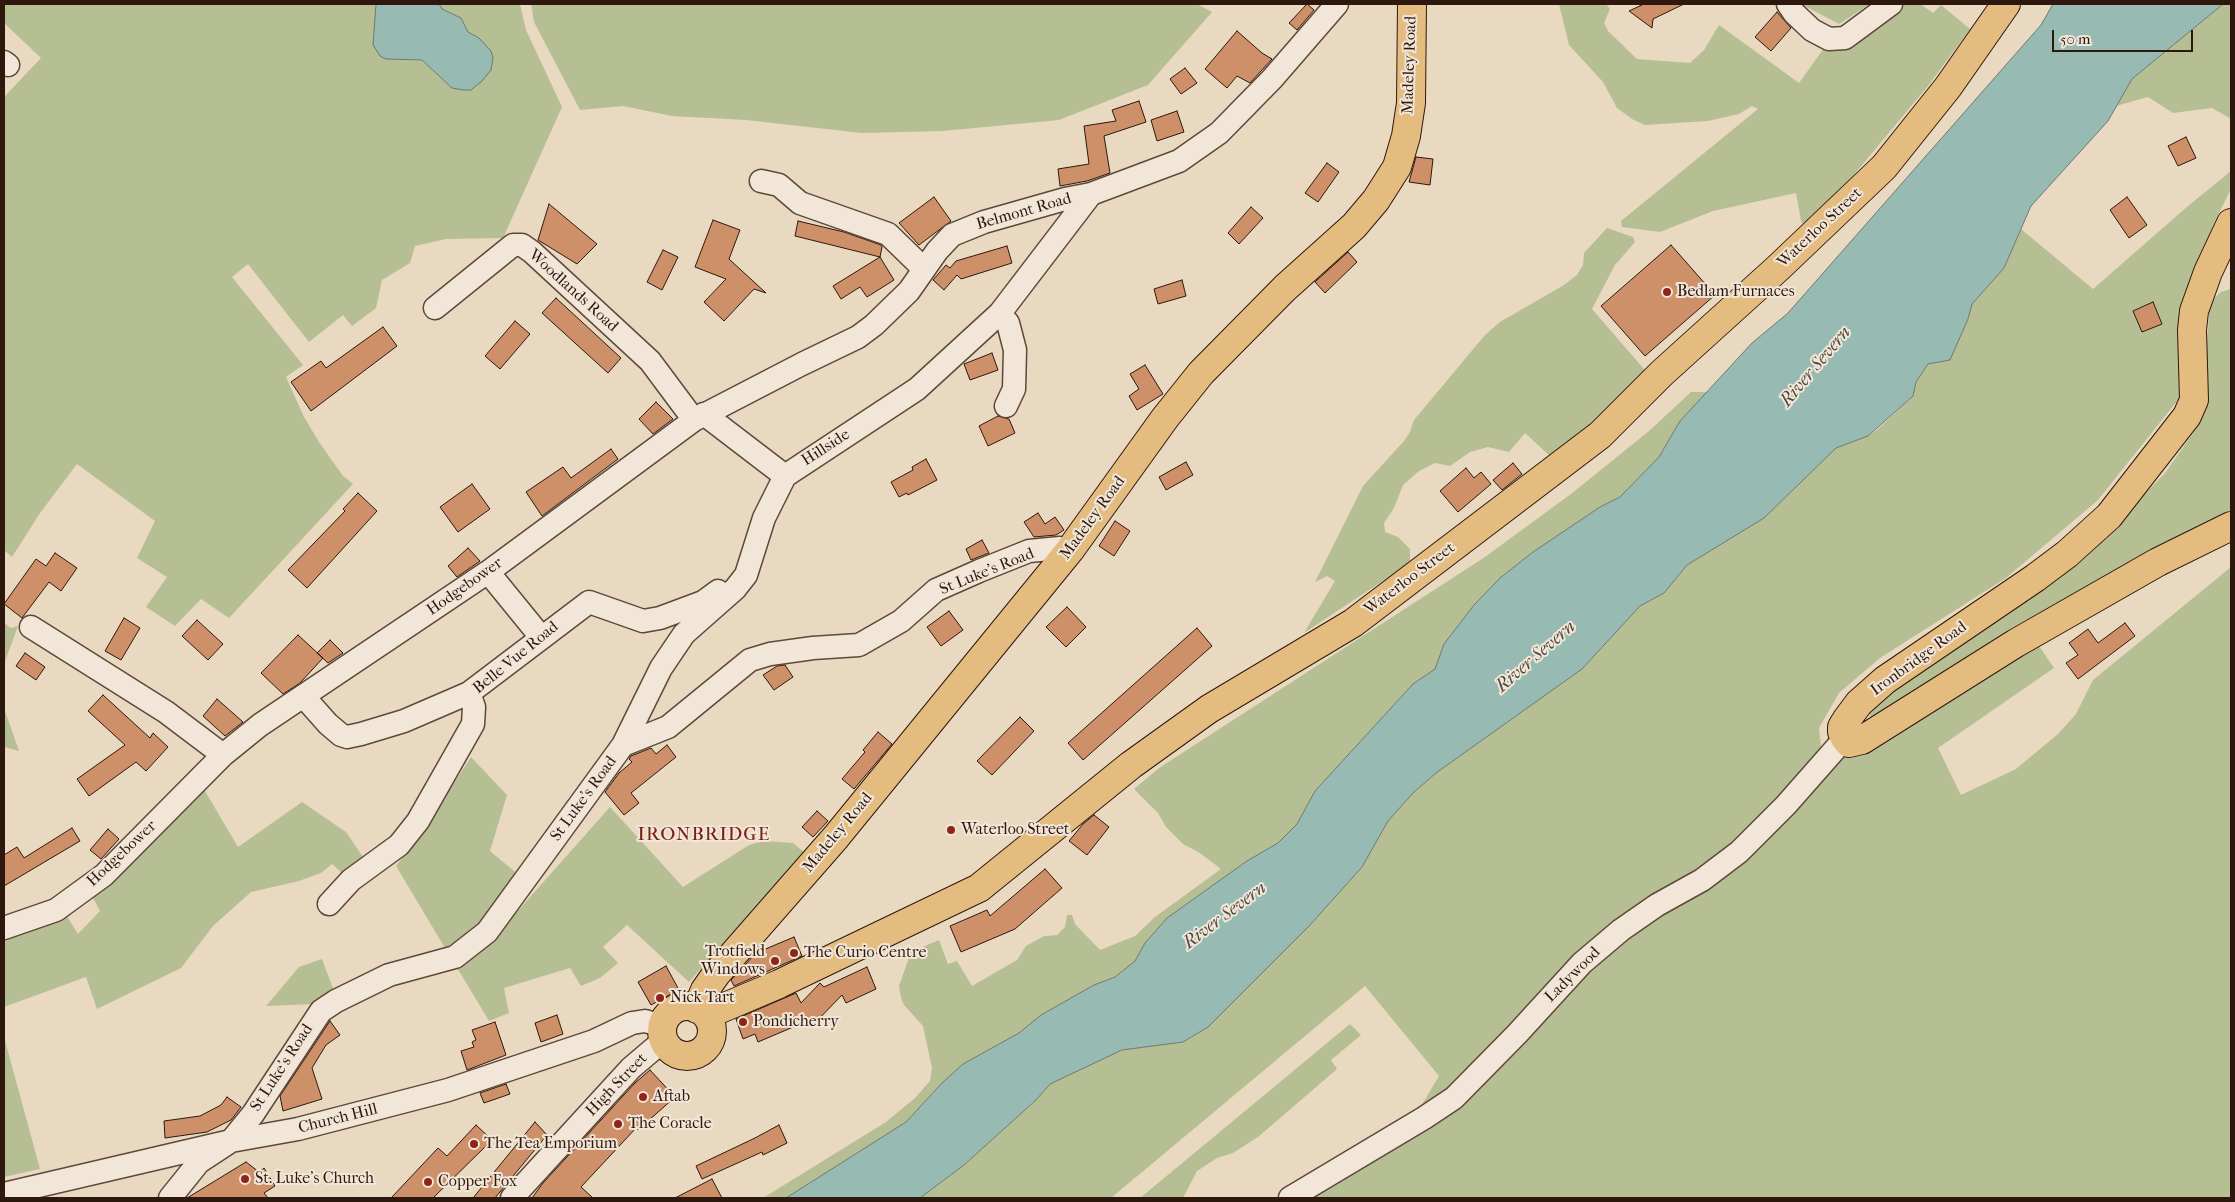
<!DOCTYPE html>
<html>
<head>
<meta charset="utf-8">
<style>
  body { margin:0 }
  #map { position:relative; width:2235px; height:1202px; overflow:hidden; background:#e9d9c1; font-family:"IM FELL French Canon",serif }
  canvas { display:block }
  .frame { position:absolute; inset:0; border:5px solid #2e180d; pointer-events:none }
  .scale { position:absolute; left:2052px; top:30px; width:141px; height:22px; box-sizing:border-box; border:2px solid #2e180d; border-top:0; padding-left:6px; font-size:15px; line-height:18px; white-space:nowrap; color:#2e180d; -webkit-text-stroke:4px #f1e6d7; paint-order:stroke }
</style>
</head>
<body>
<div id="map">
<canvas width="2235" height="1202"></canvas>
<div class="frame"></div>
<div class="scale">50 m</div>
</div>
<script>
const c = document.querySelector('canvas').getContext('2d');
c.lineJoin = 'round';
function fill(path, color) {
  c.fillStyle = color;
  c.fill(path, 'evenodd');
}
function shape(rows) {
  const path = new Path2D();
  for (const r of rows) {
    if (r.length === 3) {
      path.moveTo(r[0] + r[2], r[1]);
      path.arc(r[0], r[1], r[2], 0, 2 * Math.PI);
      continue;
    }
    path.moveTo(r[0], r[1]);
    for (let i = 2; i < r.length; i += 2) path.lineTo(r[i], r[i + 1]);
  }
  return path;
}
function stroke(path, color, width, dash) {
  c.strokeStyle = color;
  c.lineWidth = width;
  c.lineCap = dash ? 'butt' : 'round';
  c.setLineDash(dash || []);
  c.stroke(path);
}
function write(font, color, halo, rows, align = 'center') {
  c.font = font + ' "IM FELL French Canon",serif';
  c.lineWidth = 4;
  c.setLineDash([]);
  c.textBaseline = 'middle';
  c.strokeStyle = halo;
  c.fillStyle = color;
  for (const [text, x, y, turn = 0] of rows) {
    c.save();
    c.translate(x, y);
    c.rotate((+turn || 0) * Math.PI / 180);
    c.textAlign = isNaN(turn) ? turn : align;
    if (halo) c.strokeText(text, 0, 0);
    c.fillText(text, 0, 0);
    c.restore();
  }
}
fill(shape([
  [4,4,376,4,375,6,386,59,422,60,452,88,463,90,479,38,468,32,461,18,442,9,439,4,520,4,526,30,562,107,503,238,446,239,415,246,410,263,382,280,376,308,352,326,343,315,309,342,248,264,232,277,303,365,286,377,304,417,319,442,343,476,353,484,229,618,201,599,175,626,146,607,167,577,137,558,155,521,77,464,40,513,12,557,4,550,4,97,41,58,4,23],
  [531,4,1197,4,1212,12,1148,85,1059,120,943,131,862,133,746,120,672,116,623,106,580,110,534,22],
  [1559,4,1606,4,1610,9,1604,23,1608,31,1637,59,1690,63,1704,50,1719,25,1799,83,1824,48,1901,4,1920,4,1933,13,1941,5,1970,29,1928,86,1807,231,1801,221,1796,193,1713,211,1660,232,1622,227,1621,221,1758,109,1752,106,1739,114,1708,121,1645,125,1632,119,1617,108,1603,82,1569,45],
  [1801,4,1870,4,1839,24],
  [2223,4,2231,4,2231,119,2212,108,2173,113,2148,97,2116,106,2132,79],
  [2231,171,2231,189,2213,225,2180,318,2182,395,2098,500,2006,578,1880,658,1839,693,1819,728,1821,747,1830,755,1857,756,2039,646,2054,668,1938,748,1961,795,2016,769,2058,734,2076,714,2093,680,2231,567,2231,1198,1311,1198,1396,1148,1439,1076,1365,986,1111,1198,920,1198,964,1165,1036,1100,1050,1084,1122,1050,1183,1042,1208,1027,1310,925,1362,867,1388,821,1413,793,1436,773,1582,669,1640,606,1664,593,1687,565,1764,518,1836,448,1868,436,1878,429,1913,396,1916,382,1928,364,1950,359,1968,319,1972,304,2004,268,2021,229,2093,289,2188,206],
  [1607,228,1633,237,1635,242,1615,265,1592,309,1650,376,1552,458,1525,433,1509,452,1488,447,1470,452,1450,466,1435,463,1419,471,1403,485,1394,508,1384,523,1385,532,1398,537,1410,549,1410,563,1304,633,1335,581,1327,576,1315,582,1363,486,1404,441,1410,432,1414,420,1485,335,1500,322,1564,285,1577,275,1583,265,1584,253],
  [2231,289,2231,510,2165,543,2011,628,1872,720,1868,711,1892,690,2110,530,2165,473,2201,422,2210,302,2221,292],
  [1691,392,1709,392,1680,421,1659,457,1620,497,1600,507,1533,552,1500,578,1474,605,1444,644,1435,669,1413,684,1315,791,1297,824,1278,843,1247,861,1167,918,1145,943,1135,961,1115,977,1094,985,1041,1015,1019,1033,963,1064,942,1083,906,1122,786,1198,763,1198,886,1122,915,1098,930,1081,932,1068,923,1026,904,1005,901,998,899,986,911,952,939,940,948,964,957,961,972,986,1017,960,1026,946,1044,936,1057,935,1065,927,1067,915,1072,915,1075,924,1100,950,1135,936,1155,917,1221,869,1200,853,1183,844,1166,827,1158,813,1134,789,1159,768,1485,557,1571,494,1649,431],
  [4,623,11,628,18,626,4,664],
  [4,708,19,751,4,747],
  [471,757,507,795,490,851,520,876,481,927,445,948,396,866,418,838],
  [202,786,238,847,302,802,346,832,365,860,343,874,332,864,321,873,299,881,251,892,213,926,181,968,97,1009,86,977,4,1007,4,940,43,926,65,913,78,934,100,911,92,896],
  [610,807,683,887,749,845,764,841,793,843,804,852,689,982,627,925,603,947,618,963,600,978,581,986,570,968,504,988,509,1013,489,1021,456,966,491,941],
  [322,959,335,994,314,1004,266,1006,299,967],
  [1350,1024,1361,1035,1331,1060,1337,1069,1258,1137,1233,1153,1217,1158,1197,1171,1183,1198,1140,1198],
  [4,1037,40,1169,4,1177]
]), '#b6bf93');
const water = shape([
  [376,4,439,4,442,9,461,18,468,32,479,38,491,51,493,58,491,70,482,81,471,90,463,90,452,88,422,60,386,59,380,56,373,45,376,4],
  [2053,4,2223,4,2132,79,2108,121,2031,206,2004,268,1972,304,1968,319,1950,360,1928,364,1916,382,1913,396,1868,436,1836,448,1764,518,1687,565,1664,593,1640,606,1582,669,1436,773,1413,793,1388,821,1362,867,1310,925,1208,1027,1183,1042,1122,1050,1050,1084,1036,1100,964,1165,920,1198,786,1198,906,1122,942,1083,963,1064,1019,1033,1041,1015,1094,985,1115,977,1135,961,1145,943,1167,918,1247,861,1278,843,1297,824,1315,791,1413,684,1435,669,1444,644,1474,605,1500,578,1533,552,1600,507,1620,497,1659,457,1680,421,1752,343,1788,313,2041,25,2053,4]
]);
fill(water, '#97bab2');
stroke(water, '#6d7970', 1);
const building = shape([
  [1307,4,1314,10,1297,30,1289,23,1307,4],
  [1644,4,1684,4,1653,19,1652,28,1629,11,1644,4],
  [1777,12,1791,28,1771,51,1755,37,1777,12],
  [1237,31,1262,53,1272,59,1250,83,1237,76,1227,88,1205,69,1237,31],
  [1185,68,1197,83,1181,94,1170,79,1185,68],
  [1139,101,1146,122,1104,136,1110,173,1087,181,1060,186,1058,169,1089,164,1084,126,1116,121,1112,110,1139,101],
  [1177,111,1184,132,1157,141,1151,120,1177,111],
  [2186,137,2196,158,2178,166,2168,146,2186,137],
  [1416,157,1433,159,1430,185,1409,182,1416,157],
  [1327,163,1339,172,1318,202,1305,193,1327,163],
  [934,197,951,221,919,245,899,223,934,197],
  [2127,197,2147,225,2129,238,2110,210,2127,197],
  [549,204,597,244,577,264,538,240,549,204],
  [1251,207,1263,218,1239,244,1228,233,1251,207],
  [713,220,740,230,729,259,766,293,754,289,724,321,704,302,726,279,695,267,713,220],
  [798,221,844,232,881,245,882,247,880,257,795,236,798,221],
  [1671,245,1715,295,1645,356,1601,306,1671,245],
  [1007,246,1012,263,961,279,957,275,944,290,933,280,946,265,950,268,956,261,1007,246],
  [663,250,678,257,662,290,647,282,663,250],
  [1348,252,1357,262,1325,293,1315,282,1348,252],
  [880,257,894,280,867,297,860,287,841,299,833,286,880,257],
  [1182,280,1186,296,1158,304,1154,289,1182,280],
  [556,298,621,358,608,373,542,313,556,298],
  [2153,302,2162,324,2142,332,2133,311,2153,302],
  [515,321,530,334,500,369,485,356,515,321],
  [383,327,397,346,311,411,291,382,321,361,326,368,383,327],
  [992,353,998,370,970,380,964,364,992,353],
  [1145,365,1163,394,1137,410,1129,396,1139,389,1130,374,1145,365],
  [656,402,673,419,653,434,639,419,656,402],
  [998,416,1009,419,1015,433,988,446,979,426,998,416],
  [611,449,618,459,542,516,526,492,563,467,571,478,611,449],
  [926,459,937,480,908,495,907,493,899,497,891,482,913,470,912,467,926,459],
  [1186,462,1193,475,1166,490,1159,477,1186,462],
  [1513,463,1522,474,1502,490,1493,480,1513,463],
  [1466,468,1474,478,1481,472,1491,484,1458,512,1440,491,1466,468],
  [472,484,490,509,458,532,440,507,472,484],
  [358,493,377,511,307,588,288,570,345,511,343,509,358,493],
  [1038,513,1045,524,1055,517,1064,530,1056,535,1034,537,1024,522,1038,513],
  [1115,521,1130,531,1114,556,1099,546,1115,521],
  [982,540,989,553,971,560,966,549,982,540],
  [468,548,480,561,457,577,448,566,468,548],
  [55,553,77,568,61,591,49,582,22,618,4,604,36,559,46,566,55,553],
  [1067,607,1086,627,1066,647,1046,627,1067,607],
  [949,611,963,630,941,646,927,627,949,611],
  [124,618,140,628,121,660,105,651,124,618],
  [197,620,223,644,208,660,182,636,197,620],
  [2125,623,2135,636,2078,679,2066,663,2078,655,2069,643,2088,629,2098,643,2125,623],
  [1197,628,1212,646,1083,760,1068,743,1197,628],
  [298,635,323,658,300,683,283,694,261,673,298,635],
  [330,640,343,653,328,663,317,653,330,640],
  [25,653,45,667,36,680,16,666,25,653],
  [785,665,793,677,774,690,763,675,777,666,785,665],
  [103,695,150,738,153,733,168,747,146,771,136,762,89,796,77,779,125,745,88,711,103,695],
  [217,699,243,722,225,736,203,716,217,699],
  [1020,717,1034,731,992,775,977,761,1020,717],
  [878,732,892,744,854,789,842,779,865,752,863,750,878,732],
  [667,745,676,757,631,793,639,803,624,815,605,792,619,773,632,762,629,759,631,756,651,748,656,754,667,745],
  [817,811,828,821,813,837,802,827,817,811],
  [1094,815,1109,827,1087,855,1069,841,1083,824,1094,815],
  [72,828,80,841,4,886,4,855,17,847,24,858,72,828],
  [108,829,119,839,101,859,90,850,108,829],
  [1045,869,1062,888,1015,929,961,952,950,926,987,910,990,916,1045,869],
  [794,937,802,956,734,986,731,980,756,953,794,937],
  [666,966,679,990,651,1005,638,982,666,966],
  [867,967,876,989,846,1003,842,995,812,1026,805,1022,758,1042,755,1034,743,1039,736,1019,796,993,801,1003,820,983,824,987,867,967],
  [557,1015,563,1034,541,1042,535,1023,557,1015],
  [330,1021,340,1035,326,1045,312,1068,322,1099,283,1111,280,1096,330,1021],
  [495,1022,506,1055,467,1070,461,1051,474,1047,472,1042,476,1040,472,1030,495,1022],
  [650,1070,675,1097,638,1130,636,1128,581,1187,593,1198,532,1198,543,1183,635,1083,650,1070],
  [506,1084,510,1094,484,1103,480,1093,506,1084],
  [227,1097,241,1107,231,1120,207,1132,165,1138,164,1121,200,1116,221,1105,227,1097],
  [535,1122,547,1135,495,1198,473,1198,535,1122],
  [476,1125,492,1140,433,1198,391,1198,438,1148,447,1156,476,1125],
  [779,1125,787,1143,763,1155,762,1152,702,1179,696,1166,755,1138,779,1125],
  [246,1162,259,1172,264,1168,275,1186,264,1193,268,1198,187,1198,246,1162],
  [712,1179,722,1198,675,1198,712,1179]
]);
fill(building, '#cd9069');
stroke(building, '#2e180d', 1);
const minor = shape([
  [1788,4,1794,13,1812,30,1829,39,1845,38,1891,4],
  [4,62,8,65],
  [761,181,779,185,800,203,888,234,924,269],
  [435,308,513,245,522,245,532,252,650,361,694,420],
  [1000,313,1008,323,1015,350,1014,389,1006,406],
  [704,414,785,476],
  [488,572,541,637],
  [31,627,166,712,223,755],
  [304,697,328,724,341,735,347,737,361,734,404,721,469,693,589,602,643,621,660,618,703,602,718,591],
  [623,745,661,668,684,634,735,589,746,575,764,518,785,476,917,389,1000,313,1091,194],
  [329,904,351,880,399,845,418,821,473,724,474,707,469,693],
  [4,928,56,910,104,875,223,755,260,725,488,572,694,420,802,364,858,337,874,325,909,291,937,251,952,235,984,222,1065,199,1091,194,1179,161,1219,133,1272,79,1337,4],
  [4,1194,231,1141,298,1129,448,1090,594,1041,632,1023,645,1021,663,1026],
  [170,1198,199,1162,231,1141,253,1114,321,1011,336,1001,389,975,455,957,487,932,623,745,668,727,750,660,770,654,813,648,859,645,901,621,936,590,979,571,1029,551,1060,548,1070,550],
  [512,1198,631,1068,664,1040],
  [1290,1198,1424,1118,1454,1098,1517,1034,1582,963,1621,930,1657,905,1702,880,1739,852,1786,805,1845,738]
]);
const major = shape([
  [2231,223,2208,272,2194,311,2192,330,2194,400,2187,416,2109,516,2067,554,2035,578,1885,680,1859,703,1847,719,1842,727,1842,732,1845,738,1849,743,1862,740,2016,643,2158,562,2231,526],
  [687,1031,25],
  [697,1009,705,990,717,973,836,837,1070,550,1165,418,1201,373,1285,288,1354,226,1376,200,1397,167,1406,136,1411,103,1412,4],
  [706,1015,779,984,979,888,1131,765,1209,709,1353,623,1600,435,1662,373,1778,268,1884,167,1948,87,2006,4]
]);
stroke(minor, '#5d483a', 25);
stroke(major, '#2e180d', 30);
stroke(minor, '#f1e6d7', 22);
stroke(major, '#e4bc80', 28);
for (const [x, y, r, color] of [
  [1667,292,5,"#8f2418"],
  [951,830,5,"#8f2418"],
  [794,953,5,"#8f2418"],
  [775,961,5,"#8f2418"],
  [660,998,5,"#8f2418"],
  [743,1022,5,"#8f2418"],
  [643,1097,5,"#8f2418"],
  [618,1124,5,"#8f2418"],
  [474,1144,5,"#8f2418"],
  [245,1179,5,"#8f2418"],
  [428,1182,5,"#8f2418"]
]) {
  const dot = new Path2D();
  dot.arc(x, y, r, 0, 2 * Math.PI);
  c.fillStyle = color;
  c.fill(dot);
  stroke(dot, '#f1e6d7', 2);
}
write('16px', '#2e180d', '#f1e6d7', [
  ["Madeley Road",1410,65,-88],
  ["Belmont Road",1024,212,-16],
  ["Waterloo Street",1820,228,-43],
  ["Woodlands Road",573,291,42],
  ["Hillside",826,448,-33],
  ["Madeley Road",1093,518,-54],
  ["St Luke's Road",987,572,-22],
  ["Waterloo Street",1410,579,-37],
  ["Hodgebower",465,587,-35],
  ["Belle Vue Road",516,658,-39],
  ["Ironbridge Road",1919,659,-36],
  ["St Luke's Road",584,799,-54],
  ["Madeley Road",838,833,-50],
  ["Hodgebower",122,854,-43],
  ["Ladywood",1573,975,-45],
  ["St Luke's Road",282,1068,-57],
  ["High Street",617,1085,-46],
  ["Church Hill",338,1119,-14]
]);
write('16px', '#2e180d', '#f1e6d7', [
  ["Bedlam Furnaces",1677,292],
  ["Waterloo Street",961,830],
  ["Trotfield",765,952,"right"],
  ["Windows",765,970,"right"],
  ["The Curio Centre",804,953],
  ["Nick Tart",670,998],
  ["Pondicherry",753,1022],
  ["Aftab",653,1097],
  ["The Coracle",628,1124],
  ["The Tea Emporium",484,1144],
  ["St. Luke's Church",255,1179],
  ["Copper Fox",438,1182]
], 'left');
write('italic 18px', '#4e493f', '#f1e6d7', [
  ["River Severn",1816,367,-50],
  ["River Severn",1536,657,-41],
  ["River Severn",1225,916,-37]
]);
c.letterSpacing = '1px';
write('19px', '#7a1f14', '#f1e6d7', [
  ["IRONBRIDGE",704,835]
]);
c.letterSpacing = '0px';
</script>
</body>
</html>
